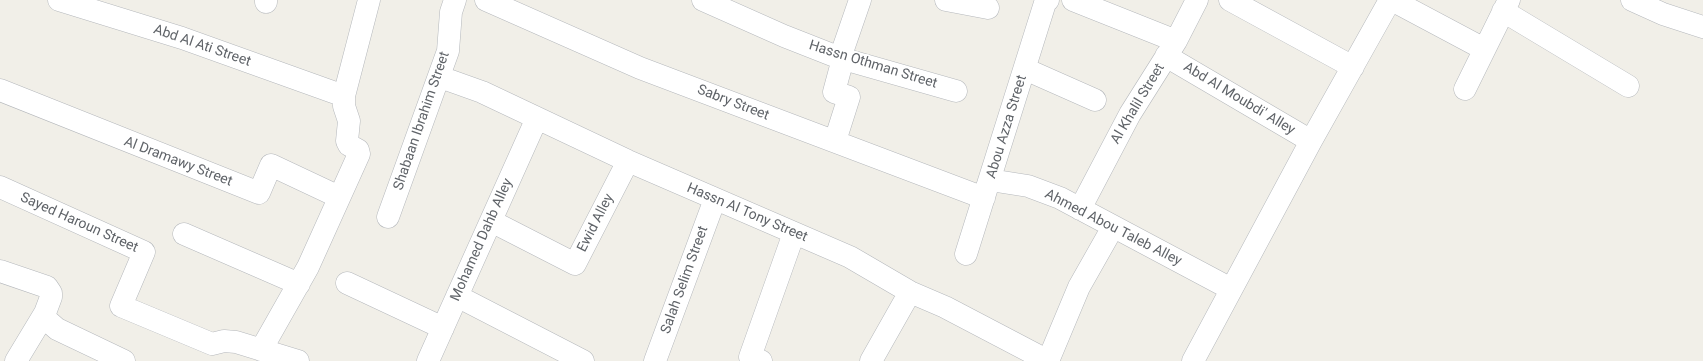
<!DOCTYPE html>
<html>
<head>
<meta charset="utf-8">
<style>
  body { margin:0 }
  canvas { display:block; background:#f1efe8 }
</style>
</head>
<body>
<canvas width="1703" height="361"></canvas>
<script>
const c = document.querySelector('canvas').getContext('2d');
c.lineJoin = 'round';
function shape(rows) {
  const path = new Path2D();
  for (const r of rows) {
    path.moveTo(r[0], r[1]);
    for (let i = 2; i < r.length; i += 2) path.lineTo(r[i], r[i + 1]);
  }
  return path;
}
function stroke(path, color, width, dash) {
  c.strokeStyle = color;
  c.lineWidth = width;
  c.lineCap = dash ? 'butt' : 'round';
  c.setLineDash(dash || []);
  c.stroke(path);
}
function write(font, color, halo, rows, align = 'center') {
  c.font = font + ' Roboto,sans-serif';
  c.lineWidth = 3.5;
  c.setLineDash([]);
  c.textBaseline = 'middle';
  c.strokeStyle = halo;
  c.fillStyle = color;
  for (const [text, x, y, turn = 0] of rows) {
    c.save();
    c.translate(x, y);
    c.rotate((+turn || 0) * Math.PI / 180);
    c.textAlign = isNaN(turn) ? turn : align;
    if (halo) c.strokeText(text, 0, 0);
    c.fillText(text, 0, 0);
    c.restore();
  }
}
const minor = shape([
  [59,0,182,38,344,96],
  [486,0,640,68,984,198],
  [703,0,784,36,840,58,956,91],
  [946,0,988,8],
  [1073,0,1176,41],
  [1230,0,1353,67],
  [1392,0,1484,49],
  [1632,0,1663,14,1703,27],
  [266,2,266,0],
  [1503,11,1628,86],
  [1166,56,1311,141],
  [1025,69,1095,100],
  [440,77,482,92,628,161,850,257,910,292,945,307,1048,361],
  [1465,89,1509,0],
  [0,90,259,193,271,165,339,197],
  [835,141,849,97,834,92,841,66,840,58,860,0],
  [990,180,1028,186,1060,198,1231,289],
  [0,187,144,252,121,306,212,344,224,341,236,342,298,361],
  [1080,209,1130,114,1176,41,1197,0],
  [388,217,448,51,451,12,455,0],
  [491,221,575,264,628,161],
  [184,234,299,284],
  [966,254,1045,3,1048,0],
  [0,271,47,287,51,293,51,297,45,313,45,317,49,322,57,329,124,361],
  [347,283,443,328],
  [457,296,583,361],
  [261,350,308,267,359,154,358,150,349,145,347,141,349,121,344,106,344,96,369,0],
  [16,361,45,313],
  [428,361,537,118],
  [655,361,715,199],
  [761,361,750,357,794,233],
  [871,361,910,292],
  [1048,361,1079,287,1113,227],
  [1193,361,1311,141,1390,0]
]);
stroke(minor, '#b5b8bc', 23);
stroke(minor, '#fff', 22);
write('14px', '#5f6368', '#fff', [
  ["Abd Al Ati Street",202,46,19],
  ["Hassn Othman Street",873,65,17],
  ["Abd Al Moubdi' Alley",1239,99,31],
  ["Sabry Street",733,103,21],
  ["Al Khalil Street",1138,104,-59],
  ["Shabaan Ibrahim Street",422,121,-71],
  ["Abou Azza Street",1007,127,-73],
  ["Al Dramawy Street",178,162,21],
  ["Hassn Al Tony Street",747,213,23],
  ["Sayed Haroun Street",79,223,24],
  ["Ewid Alley",596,223,-63],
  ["Ahmed Abou Taleb Alley",1113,228,27],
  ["Mohamed Dahb Alley",482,240,-66],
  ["Salah Selim Street",685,280,-70]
]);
</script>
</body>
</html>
